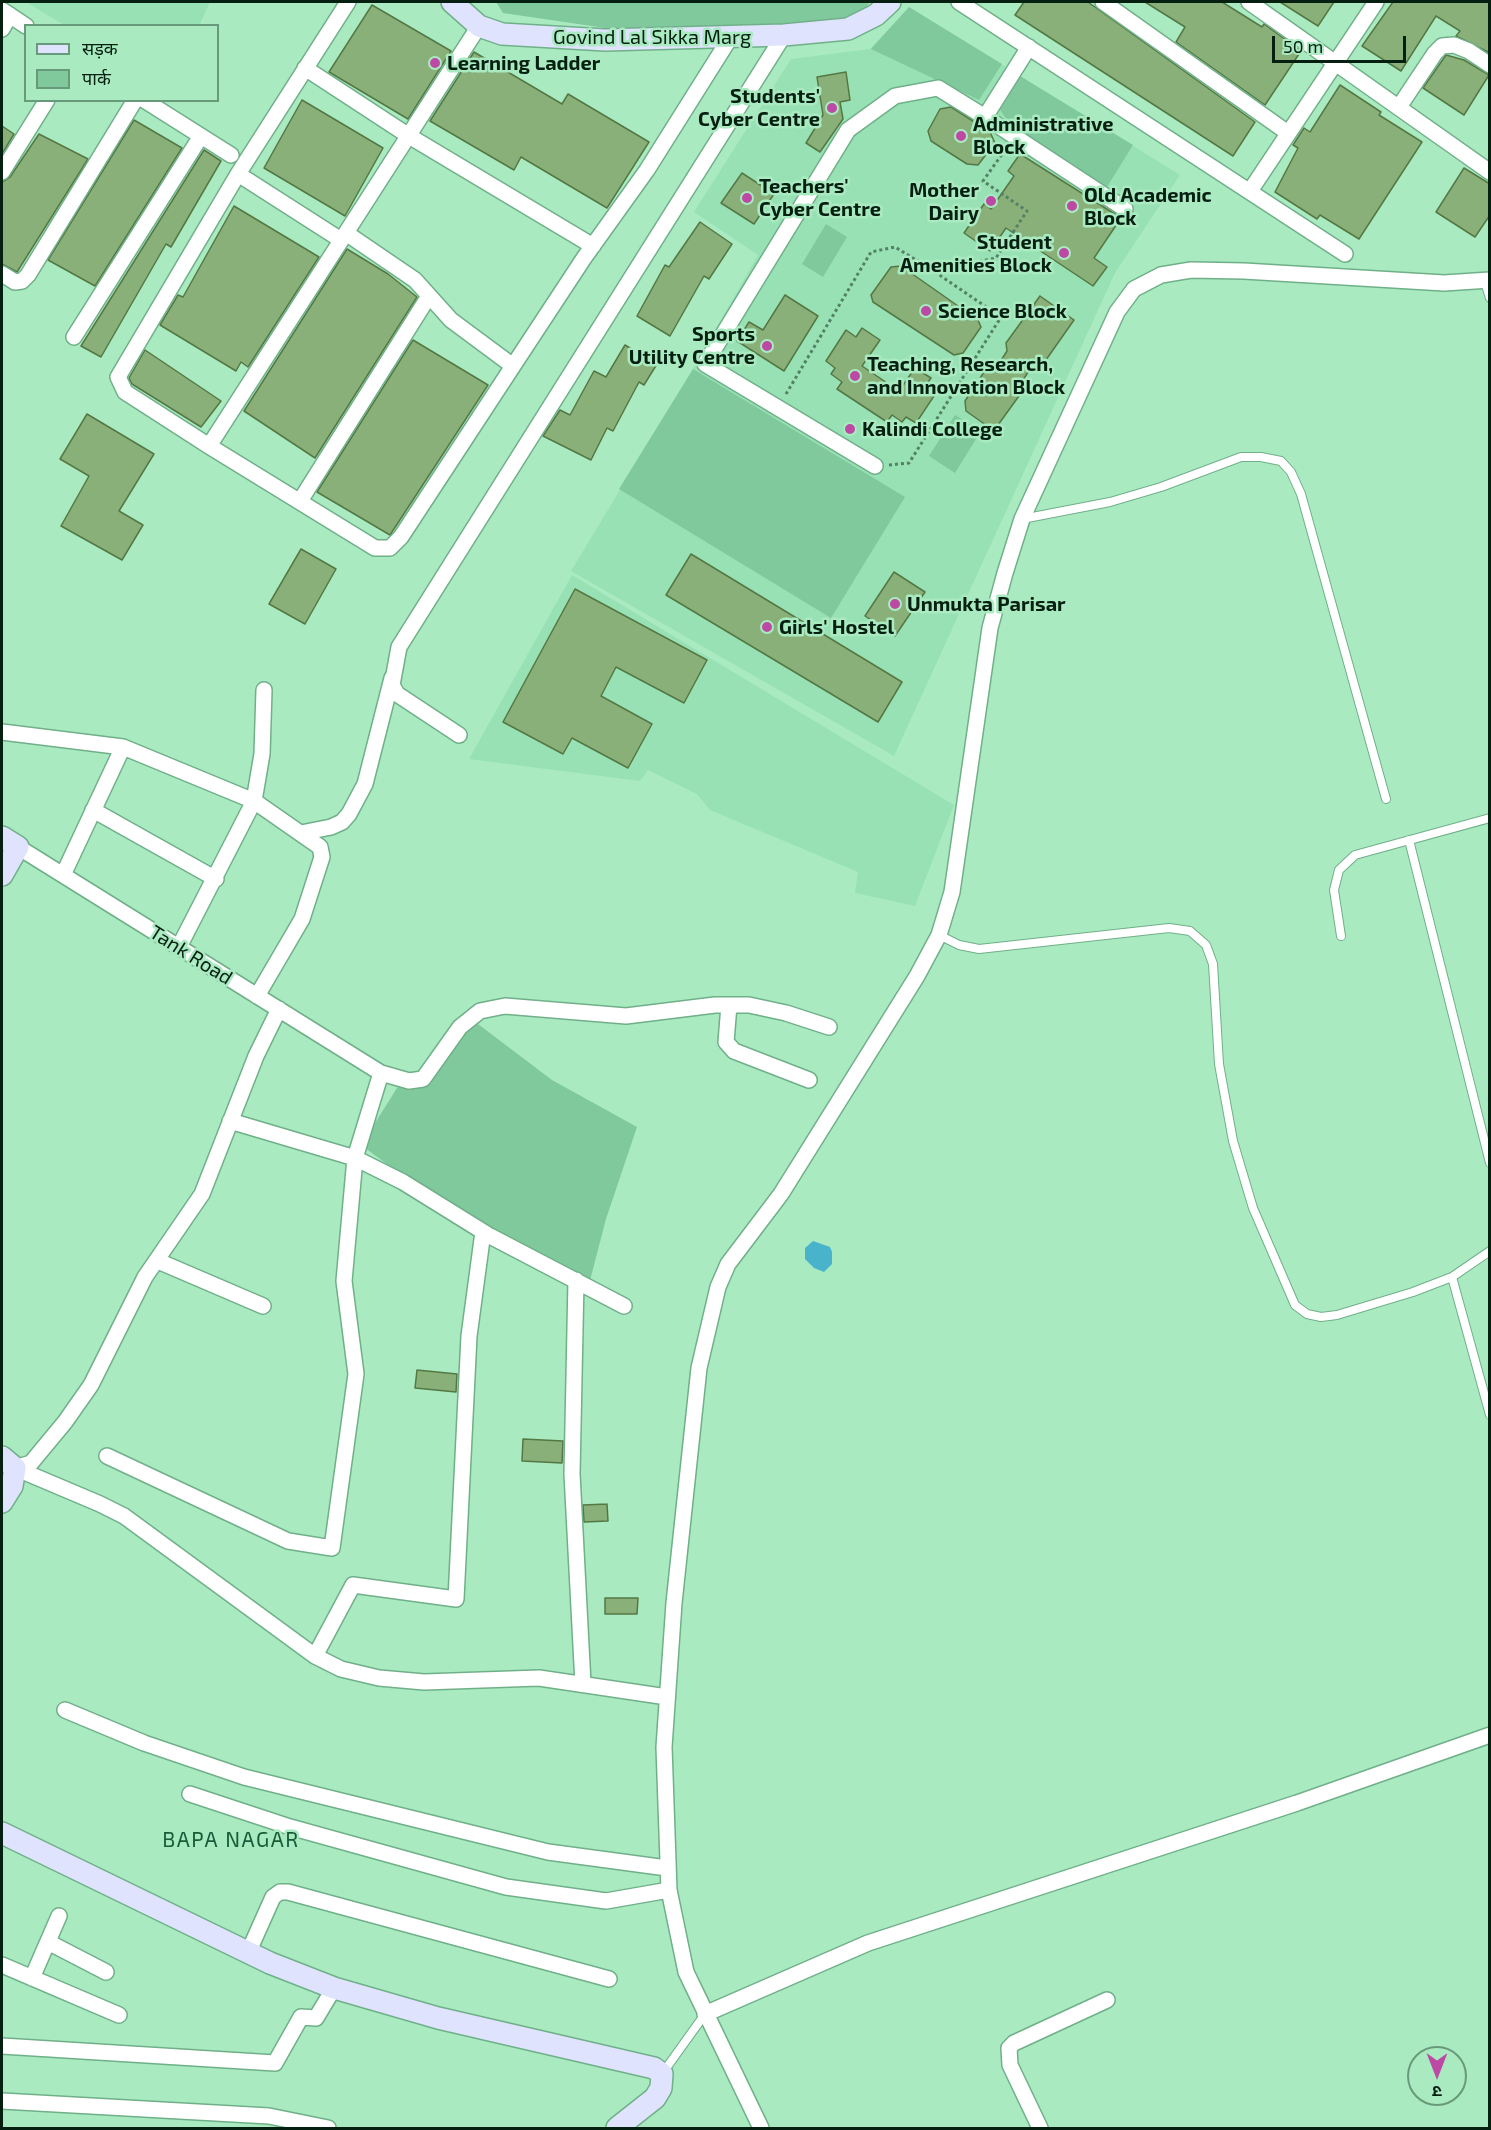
<!DOCTYPE html>
<html>
<head>
<meta charset="utf-8">
<style>
  body { margin:0 }
  #map { position:relative; width:1491px; height:2130px; overflow:hidden; background:#a9eac1; font-family:"Exo 2","Noto Sans Devanagari",sans-serif }
  canvas { display:block }
  .frame { position:absolute; inset:0; border:3px solid #051f11; pointer-events:none }
  .legend { position:absolute; left:24px; top:24px; width:195px; height:78px; box-sizing:border-box; background:#a9eac1; border:2px solid #67997b; margin:0; padding:8px 10px; list-style:none; font-size:18px; color:#051f11 }
  .legend li { display:flex; align-items:center; gap:12px; height:30px }
  .legend b { width:30px; border:2px solid #67997b }
  .north { position:absolute; left:1407px; top:2046px; width:60px; height:60px; box-sizing:border-box; background:#a9eac1; border:2px solid #67997b; border-radius:50%; rotate:180deg; font-size:16px; font-weight:700; line-height:24px; text-align:center; color:#051f11 }
  .north::after { content:''; display:block; margin:auto; width:21px; height:27px; background:#bc4aa5; clip-path:polygon(50% 0,100% 100%,50% 72%,0 100%) }
  .scale { position:absolute; left:1272px; top:36px; width:134px; height:27px; box-sizing:border-box; border:3px solid #051f11; border-top:0; padding-left:8px; font-size:18px; line-height:21px; white-space:nowrap; color:#051f11; -webkit-text-stroke:4px #a9eac1; paint-order:stroke }
</style>
</head>
<body>
<div id="map">
<canvas width="1491" height="2130"></canvas>
<div class="frame"></div>
<ul class="legend">
<li><b style="height:8px;background:#dfe3fd"></b>सड़क</li>
<li><b style="height:16px;background:#80c99d"></b>पार्क</li>
</ul>
<div class="north">उ</div>
<div class="scale">50 m</div>
</div>
<script>
const c = document.querySelector('canvas').getContext('2d');
c.lineJoin = 'round';
function fill(path, color) {
  c.fillStyle = color;
  c.fill(path, 'evenodd');
}
function shape(rows) {
  const path = new Path2D();
  for (const r of rows) {
    path.moveTo(r[0], r[1]);
    for (let i = 2; i < r.length; i += 2) path.lineTo(r[i], r[i + 1]);
  }
  return path;
}
function stroke(path, color, width, dash) {
  c.strokeStyle = color;
  c.lineWidth = width;
  c.lineCap = dash ? 'butt' : 'round';
  c.setLineDash(dash || []);
  c.stroke(path);
}
function write(font, color, halo, rows, align = 'center') {
  c.font = font + ' "Exo 2",sans-serif';
  c.lineWidth = 5;
  c.setLineDash([]);
  c.textBaseline = 'middle';
  c.strokeStyle = halo;
  c.fillStyle = color;
  for (const [text, x, y, turn = 0] of rows) {
    c.save();
    c.translate(x, y);
    c.rotate((+turn || 0) * Math.PI / 180);
    c.textAlign = isNaN(turn) ? turn : align;
    if (halo) c.strokeText(text, 0, 0);
    c.fillText(text, 0, 0);
    c.restore();
  }
}
fill(shape([
  [26,2,210,2,199,26,64,25],
  [909,7,1180,175,1115,273,894,756,571,571,693,369,758,255,694,212,791,59,870,49],
  [572,575,954,805,915,906,855,893,858,872,710,810,697,794,648,770,640,781,469,759]
]), '#98e1b4');
fill(shape([
  [496,2,870,2,859,18,653,35,503,13],
  [909,7,1002,64,979,100,871,49],
  [1020,76,1133,145,1107,187,1011,125,1000,110],
  [826,224,847,237,823,277,802,264],
  [693,369,905,497,831,618,619,489],
  [955,415,981,431,955,473,929,456],
  [470,1018,552,1080,637,1127,606,1219,588,1288,482,1234,361,1145,404,1077,422,1080]
]), '#80c99d');
fill(shape([
  [813,1241,830,1247,832,1252,832,1264,824,1272,814,1268,805,1259,805,1248]
]), '#49b3cc');
const building = shape([
  [1024,2,1088,2,1255,122,1233,156,1015,15,1024,2],
  [1145,2,1222,2,1262,27,1264,24,1301,51,1265,105,1176,42,1185,27,1145,2],
  [1280,2,1334,2,1318,26,1280,2],
  [1393,2,1490,2,1490,53,1456,36,1460,31,1436,16,1401,71,1362,46,1393,2],
  [372,5,451,51,408,119,329,72,372,5],
  [474,52,562,104,568,94,649,142,607,208,521,157,514,170,430,121,474,52],
  [1446,55,1464,60,1489,75,1464,115,1423,88,1446,55],
  [846,72,850,100,840,102,843,119,820,152,806,143,823,115,817,77,846,72],
  [1340,85,1381,112,1379,115,1422,142,1359,239,1320,215,1317,219,1275,192,1298,148,1293,145,1304,128,1310,132,1340,85],
  [302,100,383,148,345,216,264,168,302,100],
  [951,107,990,132,995,143,978,165,967,164,931,141,928,131,940,109,951,107],
  [134,120,182,148,95,286,48,260,134,120],
  [2,126,14,134,2,154,2,126],
  [39,134,88,159,17,272,2,264,2,182,10,177,39,134],
  [204,150,221,161,171,247,166,244,101,357,81,346,204,150],
  [1020,154,1121,218,1094,258,1107,267,1093,286,1006,228,990,251,964,233,984,204,991,209,1014,176,1008,171,1020,154],
  [1464,168,1490,184,1490,215,1475,237,1436,212,1464,168],
  [742,173,774,194,754,224,721,203,742,173],
  [234,206,319,257,248,367,241,362,236,371,160,325,178,295,183,297,234,206],
  [700,222,732,244,709,279,704,276,670,336,637,316,665,265,669,267,700,222],
  [347,249,388,274,417,297,315,458,244,411,347,249],
  [901,266,978,320,981,327,963,353,954,355,873,302,871,295,891,267,901,266],
  [785,295,818,316,784,371,737,341,749,322,763,330,785,295],
  [1040,296,1074,320,1041,367,1031,367,1022,382,1024,389,998,425,990,428,966,411,965,401,988,366,998,365,1007,351,1006,343,1040,296],
  [862,328,880,340,862,366,899,391,915,368,931,378,925,386,936,393,916,423,906,417,902,422,892,415,887,422,837,389,842,382,831,374,835,368,826,361,846,330,856,337,862,328],
  [413,340,488,385,390,535,317,492,413,340],
  [625,345,657,364,644,385,639,382,613,431,607,428,591,460,543,436,560,410,570,415,594,371,606,377,625,345],
  [145,350,221,401,201,427,132,384,129,378,145,350],
  [87,414,154,454,119,511,143,525,122,560,61,526,89,476,60,459,87,414],
  [301,549,336,569,305,624,269,604,301,549],
  [691,554,902,682,878,722,666,595,691,554],
  [894,572,925,592,895,636,865,616,894,572],
  [575,589,707,660,684,703,616,667,601,696,652,724,628,768,572,738,563,754,503,722,575,589],
  [417,1370,457,1374,456,1392,415,1388,417,1370],
  [523,1439,563,1441,562,1463,522,1461,523,1439],
  [607,1504,608,1521,584,1522,583,1505,607,1504],
  [605,1598,638,1598,637,1614,605,1614,605,1598]
]);
fill(building, '#8ab07a');
stroke(building, '#547844', 1.5);
const lane = shape([
  [1485,282,1490,298],
  [1022,519,1110,502,1161,487,1241,457,1261,457,1281,461,1291,472,1301,494,1386,799],
  [1409,840,1490,1163],
  [939,935,959,945,979,949,1169,928,1190,931,1206,945,1213,964,1219,1064,1233,1141,1253,1208,1295,1305,1307,1314,1321,1317,1337,1315,1413,1292,1452,1277,1490,1251],
  [1341,936,1334,890,1339,870,1355,855,1490,818],
  [1452,1277,1490,1415],
  [662,2074,705,2014]
]);
const street = shape([
  [959,2,1345,254],
  [1103,2,1288,133],
  [1249,2,1490,172],
  [2,10,26,26],
  [2,29,10,15],
  [305,68,409,136,593,246],
  [144,100,231,155],
  [1399,107,1435,53,1442,46,1454,45,1469,51,1490,65],
  [985,117,1125,209],
  [2,172,47,100],
  [238,174,341,240],
  [1250,191,1376,2],
  [346,233,415,280,451,320,513,366,401,537,390,548,375,548,209,446,125,392,118,377,238,174,348,2],
  [2,274,15,282,22,281,28,275,135,100],
  [74,337,201,136],
  [513,366,584,258,647,170,730,38],
  [209,446,479,26],
  [875,466,705,364,848,130,895,96,938,88,985,117,1029,47],
  [300,501,429,296],
  [2,732,123,747,254,801,320,847,322,857,302,919,257,996],
  [459,735,397,694,392,685,399,647,784,35],
  [93,810,216,879],
  [301,833,331,827,342,822,349,814,365,784,392,678],
  [18,847,381,1073,409,1081,423,1079,460,1027,480,1011,505,1006,626,1016,715,1005,749,1005,786,1013,829,1027],
  [63,875,123,747],
  [179,947,254,801,262,754,264,690],
  [729,1005,726,1042,734,1051,809,1080],
  [230,1121,355,1158,403,1182,490,1236,624,1306],
  [158,1261,263,1306],
  [576,1280,572,1474,583,1684],
  [107,1456,288,1541,332,1548,356,1374,344,1281,355,1158,381,1073],
  [15,1468,100,1504,124,1516,315,1656,341,1669,379,1678,424,1682,539,1678,667,1697],
  [15,1468,31,1463,65,1422,91,1385,145,1277,202,1194,256,1056,279,1009],
  [315,1656,353,1585,456,1599,469,1336,483,1232],
  [65,1710,144,1743,244,1777,548,1852,667,1868],
  [190,1794,290,1827,506,1887,606,1901,669,1890],
  [48,1942,106,1972],
  [248,1953,273,1897,280,1892,288,1892,609,1979],
  [2,1965,119,2015],
  [32,1978,59,1916],
  [705,2014,868,1943,1297,1803,1490,1735],
  [2,2046,275,2063,301,2017,316,2018,334,1988],
  [2,2101,269,2116,328,2128],
  [761,2128,686,1972,669,1890,664,1747,674,1603,699,1368,718,1287,728,1264,781,1194,917,976,939,935,952,892,990,628,1005,573,1022,519,1117,312,1134,289,1161,275,1191,270,1244,271,1444,283,1490,280],
  [1040,2128,1010,2065,1009,2048,1014,2043,1107,2000]
]);
const secondary = shape([
  [452,2,479,26,502,34,605,40,784,35,848,29,876,15,890,2],
  [2,837,18,847,2,875],
  [2,1457,15,1468,12,1486,2,1502],
  [2,1833,270,1963,334,1988,438,2018,654,2068,662,2074,661,2088,655,2098,617,2128]
]);
stroke(lane, '#70b089', 10);
stroke(street, '#70b089', 18);
stroke(secondary, '#70b089', 24);
stroke(shape([
  [786,394,871,252,895,247,934,271,996,258,1027,211,983,181,1005,150],
  [889,465,909,463,1001,317,935,272]
]), '#548166', 3, [3, 3]);
stroke(lane, '#fff', 8);
stroke(street, '#fff', 15);
stroke(secondary, '#dfe3fd', 21);
for (const [x, y, r, color] of [
  [435,63,6,"#bc4aa5"],
  [832,108,6,"#bc4aa5"],
  [961,136,6,"#bc4aa5"],
  [747,198,6,"#bc4aa5"],
  [991,201,6,"#bc4aa5"],
  [1072,206,6,"#bc4aa5"],
  [1064,253,6,"#bc4aa5"],
  [926,311,6,"#bc4aa5"],
  [767,346,6,"#bc4aa5"],
  [855,376,6,"#bc4aa5"],
  [850,429,6,"#bc4aa5"],
  [895,604,6,"#bc4aa5"],
  [767,627,6,"#bc4aa5"]
]) {
  const dot = new Path2D();
  dot.arc(x, y, r, 0, 2 * Math.PI);
  c.fillStyle = color;
  c.fill(dot);
  stroke(dot, '#a9eac1', 2);
}
write('20px', '#051f11', '#a9eac1', [
  ["Govind Lal Sikka Marg",652,37],
  ["Tank Road",191,955,32]
]);
write('bold 20px', '#051f11', '#a9eac1', [
  ["Learning Ladder",447,63],
  ["Students'",820,96,"right"],
  ["Cyber Centre",820,119,"right"],
  ["Administrative",973,124],
  ["Block",973,147],
  ["Teachers'",759,186],
  ["Cyber Centre",759,209],
  ["Mother",979,190,"right"],
  ["Dairy",979,213,"right"],
  ["Old Academic",1084,195],
  ["Block",1084,218],
  ["Student",1052,242,"right"],
  ["Amenities Block",1052,265,"right"],
  ["Science Block",938,311],
  ["Sports",755,334,"right"],
  ["Utility Centre",755,357,"right"],
  ["Teaching, Research,",867,364],
  ["and Innovation Block",867,387],
  ["Kalindi College",862,429],
  ["Unmukta Parisar",907,604],
  ["Girls' Hostel",779,627]
], 'left');
c.letterSpacing = '1.5px';
write('21px', '#195b39', '#a9eac1', [
  ["BAPA NAGAR",231,1840]
]);
c.letterSpacing = '0px';
</script>
</body>
</html>
